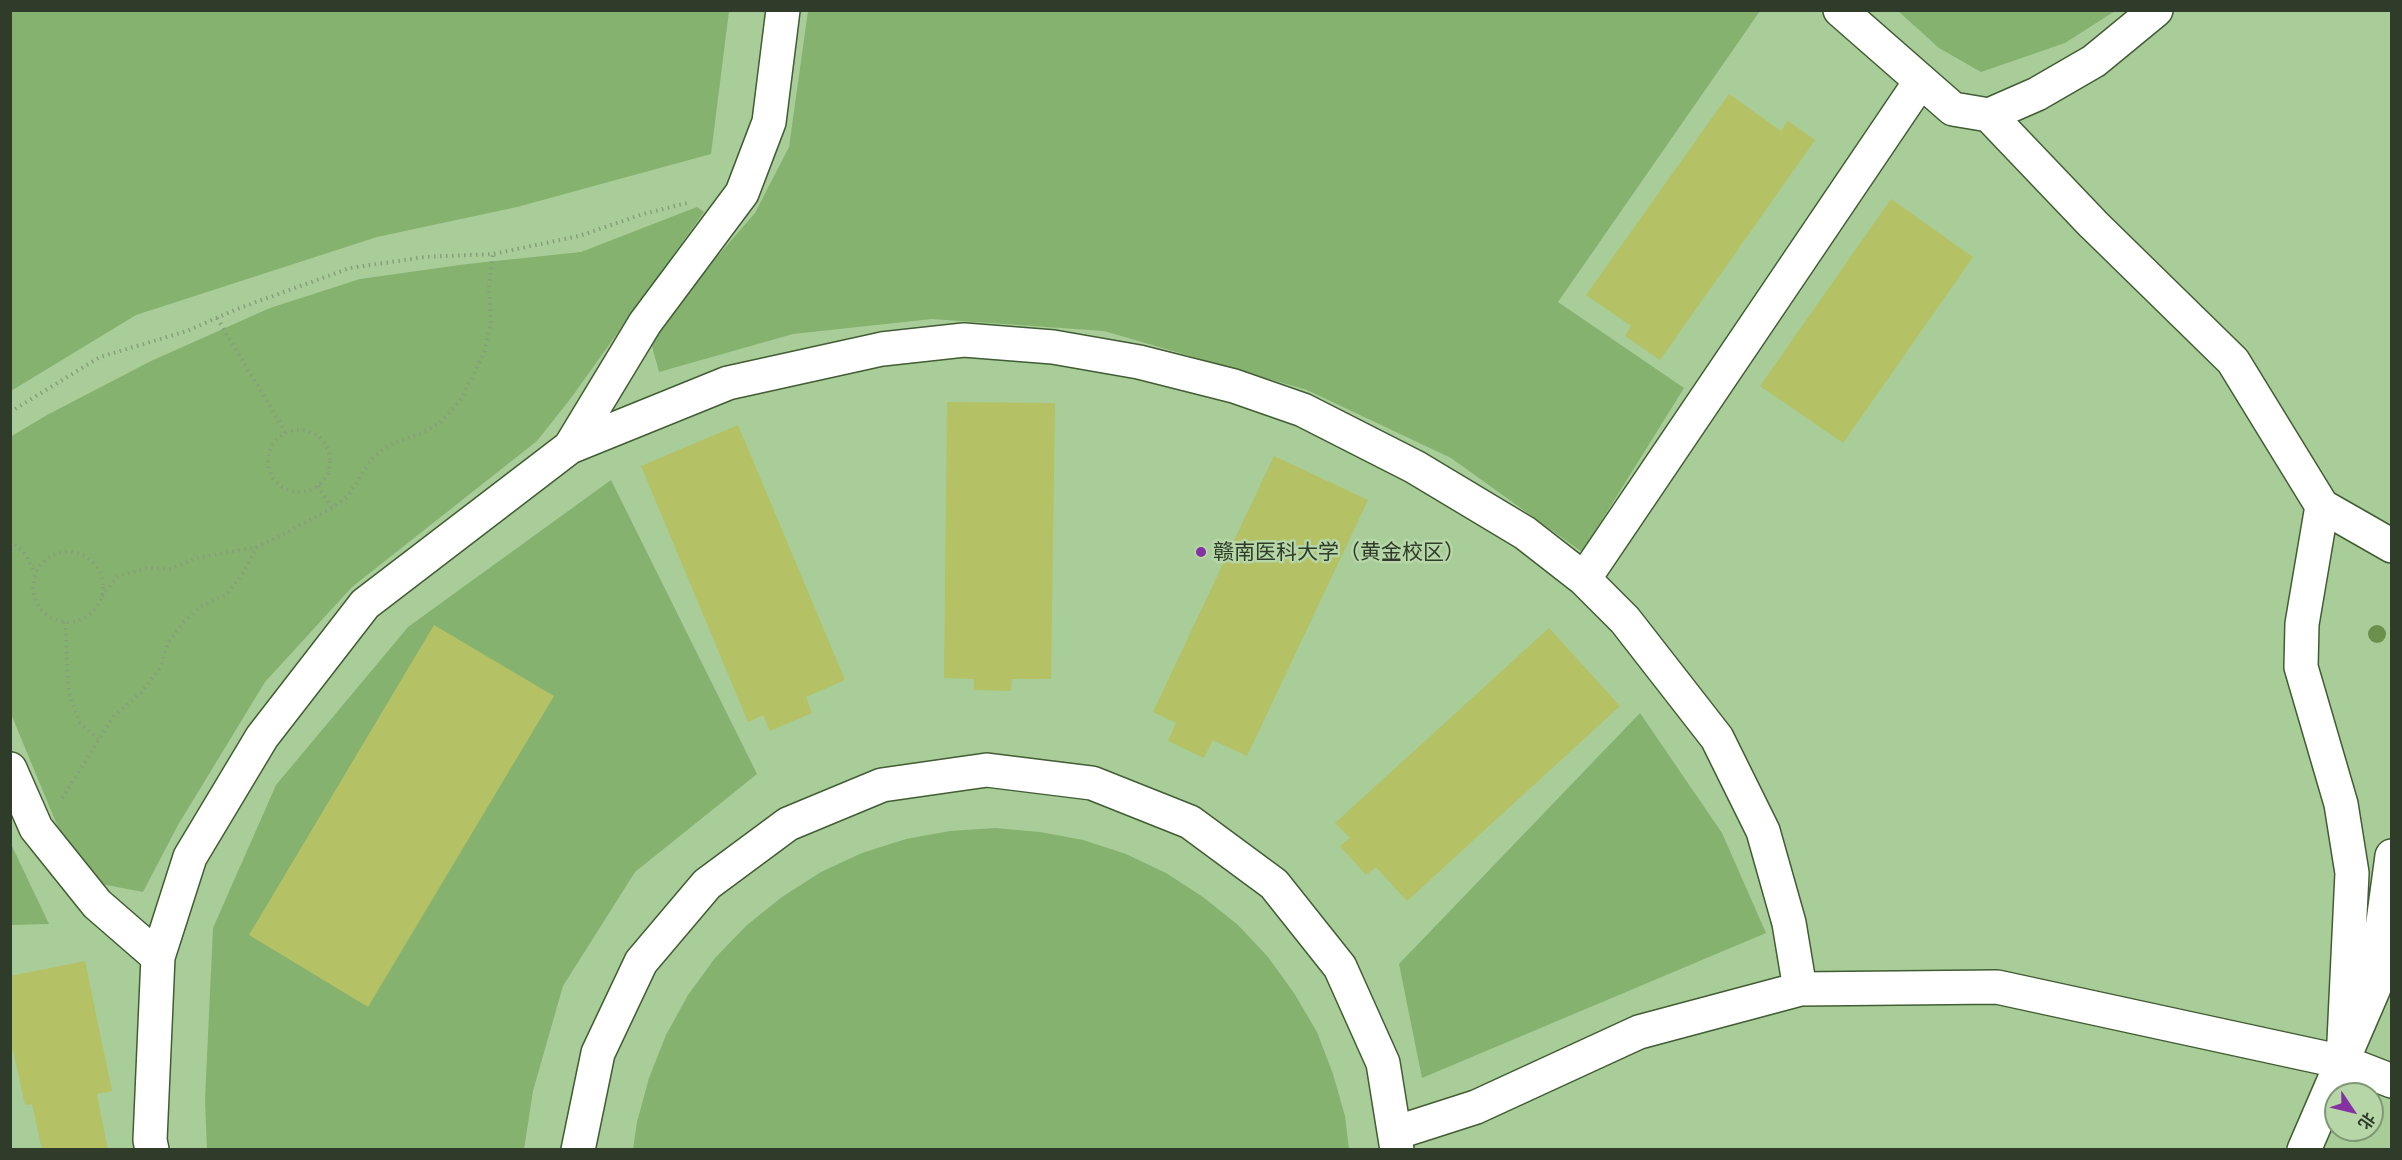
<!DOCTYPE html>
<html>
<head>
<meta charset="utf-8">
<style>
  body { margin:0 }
  #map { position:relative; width:2402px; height:1160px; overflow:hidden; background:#b6d6a7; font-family:"Playfair Display","Noto Sans SC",serif }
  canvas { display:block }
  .frame { position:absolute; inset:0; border:12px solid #2f3c29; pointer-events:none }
  .north { position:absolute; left:2324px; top:1082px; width:60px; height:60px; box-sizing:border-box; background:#b6d6a7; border:2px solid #809875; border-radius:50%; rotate:125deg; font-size:16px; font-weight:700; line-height:24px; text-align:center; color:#2f3c29 }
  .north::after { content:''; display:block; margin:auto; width:21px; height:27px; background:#8432a2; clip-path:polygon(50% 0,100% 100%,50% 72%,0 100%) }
</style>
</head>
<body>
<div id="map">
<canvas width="2402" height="1160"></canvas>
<div class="frame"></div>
<div class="north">北</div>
</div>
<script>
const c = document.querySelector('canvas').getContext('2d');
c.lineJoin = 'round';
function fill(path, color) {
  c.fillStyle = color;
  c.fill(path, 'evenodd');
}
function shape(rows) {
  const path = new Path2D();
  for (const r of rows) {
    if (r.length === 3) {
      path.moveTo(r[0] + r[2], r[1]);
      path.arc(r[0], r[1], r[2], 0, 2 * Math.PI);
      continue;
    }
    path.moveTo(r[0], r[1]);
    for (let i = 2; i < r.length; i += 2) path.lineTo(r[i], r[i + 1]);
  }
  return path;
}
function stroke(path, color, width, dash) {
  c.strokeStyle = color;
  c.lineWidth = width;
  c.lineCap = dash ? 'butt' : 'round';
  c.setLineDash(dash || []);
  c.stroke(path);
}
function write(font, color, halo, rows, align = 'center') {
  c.font = font + ' "Playfair Display","Noto Sans SC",serif';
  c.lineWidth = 5;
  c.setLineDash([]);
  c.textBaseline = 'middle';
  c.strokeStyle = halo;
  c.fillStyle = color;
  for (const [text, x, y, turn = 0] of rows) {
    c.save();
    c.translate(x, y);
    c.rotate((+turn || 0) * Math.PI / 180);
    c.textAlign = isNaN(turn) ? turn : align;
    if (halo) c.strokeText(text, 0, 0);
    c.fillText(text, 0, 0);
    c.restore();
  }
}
fill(shape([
  [10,11,2391,11,2391,1149,11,1149],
  [2336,1094,2372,1094,2372,1130,2336,1130]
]), '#a9cd98');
fill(shape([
  [11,10,729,10,729,11,711,154,517,207,377,237,136,315,11,391],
  [808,11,1760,11,1558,302,1684,388,1582,552,1451,458,1307,390,1104,331,932,319,793,334,659,372,649,335,755,213,789,147],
  [1898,11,2115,11,2065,43,1981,72,1939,48],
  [697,207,704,212,571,398,537,441,352,587,265,682,178,825,143,892,96,883,62,837,11,714,10,437,47,415,151,361,270,308,360,279,467,264,581,252],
  [611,480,757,774,635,872,563,986,533,1091,524,1149,207,1150,205,1100,213,928,276,785,408,627],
  [1640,713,1722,833,1766,933,1422,1078,1399,964],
  [995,828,1040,832,1083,840,1126,854,1166,873,1203,897,1238,925,1268,957,1294,993,1317,1032,1333,1074,1345,1116,1349,1149,633,1149,637,1122,649,1078,666,1035,688,995,715,958,747,925,782,897,821,872,862,853,906,839,950,831],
  [10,844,11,844,49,924,11,925]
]), '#85b26f');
fill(shape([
  [1729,94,1781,131,1788,121,1815,140,1660,360,1625,336,1631,326,1586,295],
  [1891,199,1973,257,1843,443,1760,386],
  [947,402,1055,403,1051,679,1012,679,1011,691,974,690,974,679,944,678],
  [738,425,845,680,806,697,812,713,770,731,763,715,748,722,641,466],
  [1274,456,1368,500,1247,756,1213,740,1204,758,1168,741,1176,723,1153,712],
  [434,625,554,696,368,1007,249,935],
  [1549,628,1620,706,1407,901,1376,867,1366,875,1340,846,1350,838,1335,823],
  [85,961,112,1091,97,1094,108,1150,42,1150,32,1104,25,1105,13,1050,10,1051,10,976]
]), '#b4c164');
const minor = shape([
  [1840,10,1953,109,1989,115,2037,94,2094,61,2156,10],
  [1989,115,2093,224,2233,361,2322,506],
  [570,447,645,323,742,193,769,122,783,10],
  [1584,579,1920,82],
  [10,769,36,828,97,904,158,957],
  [1800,989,1997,987,2343,1062,2392,1081],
  [2343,1062,2352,873,2341,804,2301,667,2302,624,2322,506,2392,546],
  [152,1150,150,1140,158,957,190,857,262,737,365,604,570,447,728,383,882,349,964,340,1053,347,1139,362,1234,386,1303,410,1415,467,1525,533,1584,579,1625,620,1717,738,1763,831,1789,923,1800,989,1639,1032,1476,1107,1395,1133],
  [578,1150,598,1053,641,962,707,884,788,824,882,785,987,770,1092,783,1190,822,1274,884,1340,967,1383,1063,1397,1150],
  [2304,1150,2374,988,2392,856]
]);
stroke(minor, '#415d33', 36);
stroke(shape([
  [217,318,286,433],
  [10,412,100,357,187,331,237,309,350,268,425,257,493,254,579,236,643,214,691,202],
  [299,461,31],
  [318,486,332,508],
  [10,541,24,552,35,573],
  [68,587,35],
  [102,596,118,576,147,568,170,569,196,558,257,547,288,532,332,508,348,496,373,457,389,445,422,433,440,423,460,401,484,353,491,323,489,285,493,254],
  [65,622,69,693,79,722,98,739],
  [62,798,114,716,142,692,160,668,168,643,182,624,201,606,226,595,244,572,257,547]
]), '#869f7a', 4, [1.5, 4.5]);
stroke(minor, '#fff', 33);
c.fillStyle = '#69914d';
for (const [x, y] of [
  [2377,634]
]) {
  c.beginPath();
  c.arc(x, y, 9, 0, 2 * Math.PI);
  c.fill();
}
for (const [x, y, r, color] of [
  [1201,552,6,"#8432a2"]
]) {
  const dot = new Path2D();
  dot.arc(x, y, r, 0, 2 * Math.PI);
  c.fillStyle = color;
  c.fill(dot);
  stroke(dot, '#b6d6a7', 2);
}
write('21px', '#2f3c29', '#b6d6a7', [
  ["赣南医科大学（黄金校区）",1213,552]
], 'left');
</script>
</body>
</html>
